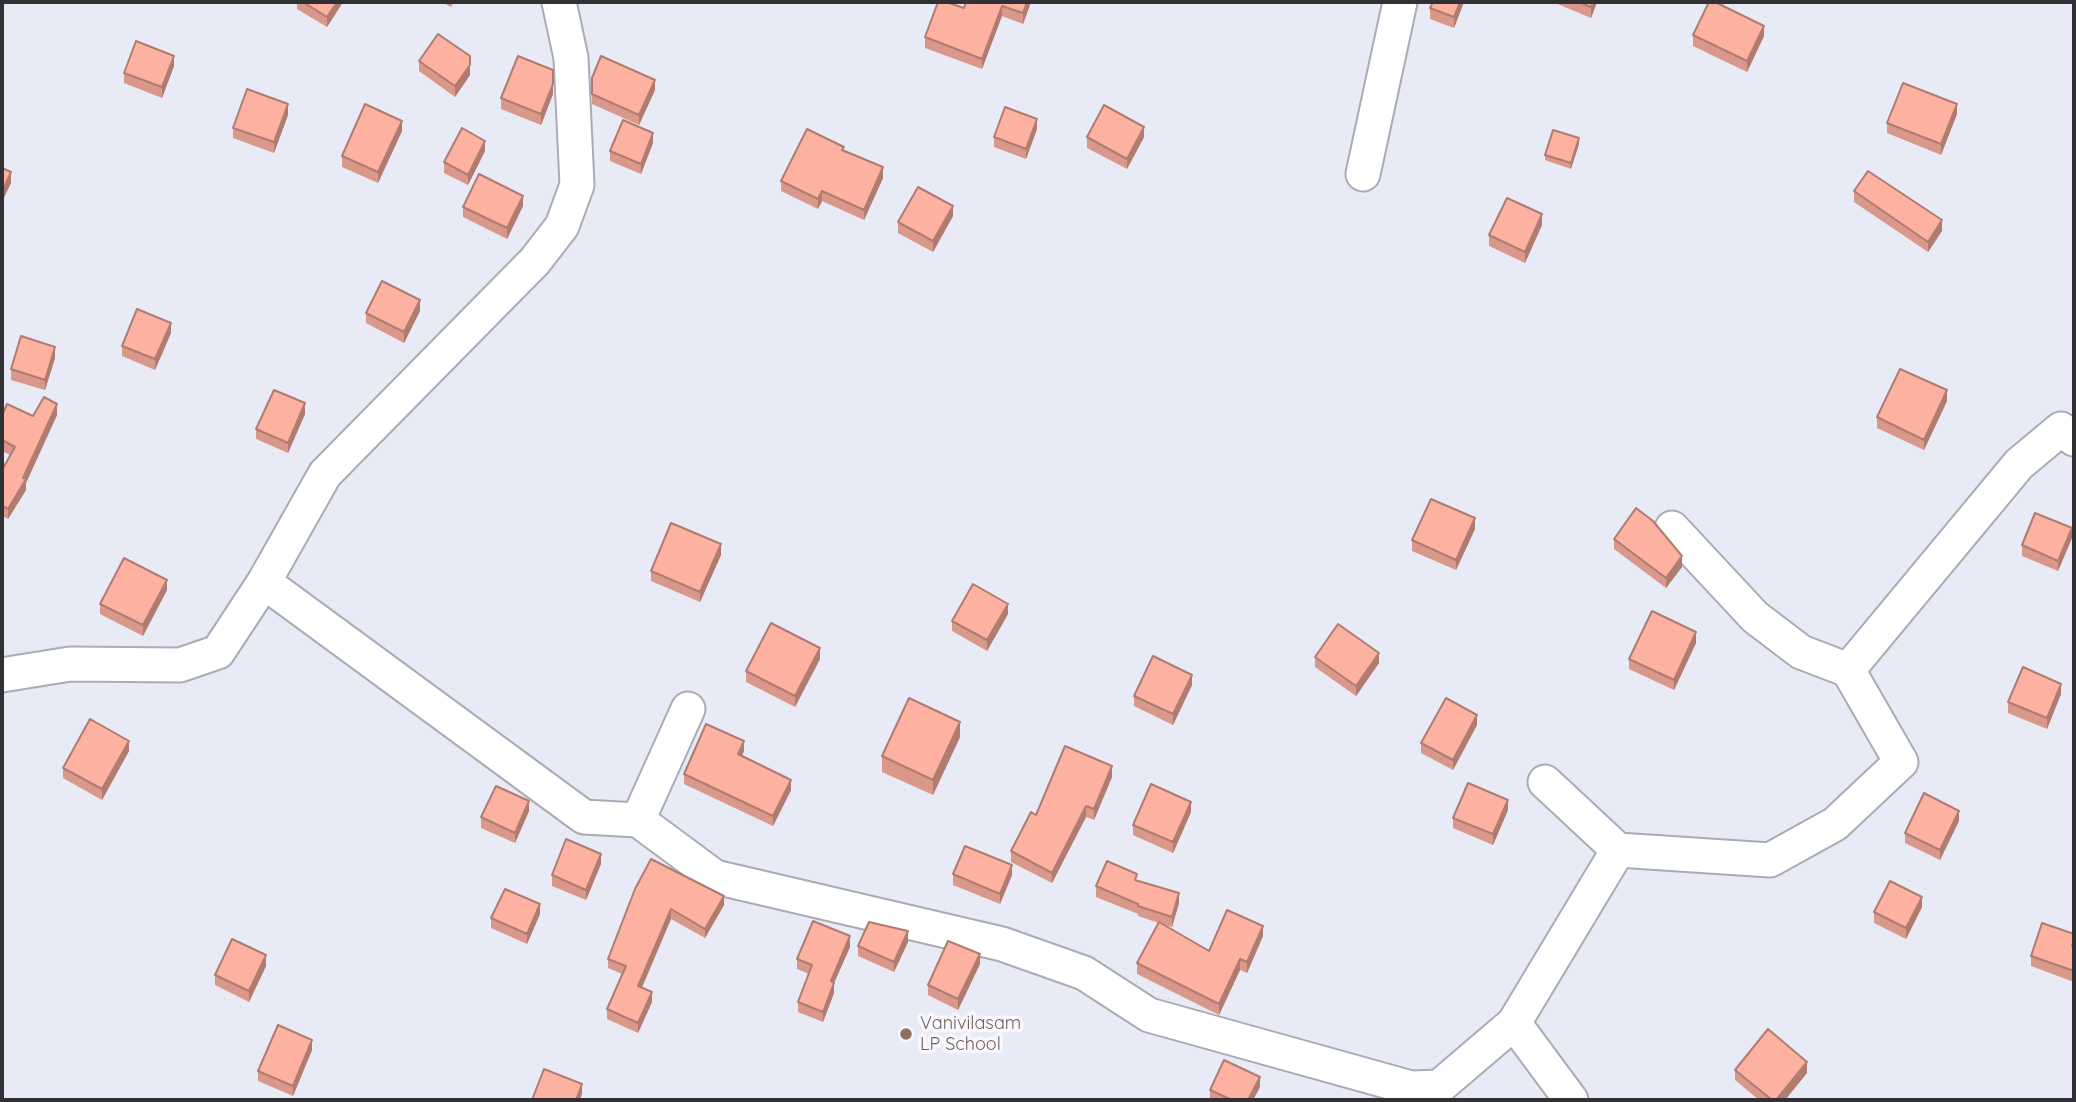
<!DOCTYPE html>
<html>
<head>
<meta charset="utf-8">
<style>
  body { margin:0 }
  #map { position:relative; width:2076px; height:1102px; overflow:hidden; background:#e8eaf6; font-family:Quicksand,sans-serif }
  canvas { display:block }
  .frame { position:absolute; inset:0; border:4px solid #303035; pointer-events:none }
</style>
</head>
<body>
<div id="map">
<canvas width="2076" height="1102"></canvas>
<div class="frame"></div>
</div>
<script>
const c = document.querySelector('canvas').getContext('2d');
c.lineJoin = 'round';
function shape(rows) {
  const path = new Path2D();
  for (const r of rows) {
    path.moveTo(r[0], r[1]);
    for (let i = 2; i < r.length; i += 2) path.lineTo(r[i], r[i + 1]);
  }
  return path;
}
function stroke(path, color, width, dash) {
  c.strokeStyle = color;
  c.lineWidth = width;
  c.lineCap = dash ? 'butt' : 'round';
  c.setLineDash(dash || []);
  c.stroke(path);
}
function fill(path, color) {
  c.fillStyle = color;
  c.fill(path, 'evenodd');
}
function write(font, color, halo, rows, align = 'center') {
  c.font = font + ' Quicksand,sans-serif';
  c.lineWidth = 7;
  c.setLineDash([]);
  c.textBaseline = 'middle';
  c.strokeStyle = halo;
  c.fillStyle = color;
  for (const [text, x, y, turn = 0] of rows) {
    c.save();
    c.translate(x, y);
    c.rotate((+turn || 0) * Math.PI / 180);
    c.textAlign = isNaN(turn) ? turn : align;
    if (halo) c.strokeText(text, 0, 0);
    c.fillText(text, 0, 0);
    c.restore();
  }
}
const minor = shape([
  [1363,174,1400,2],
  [264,582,325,474,535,261,562,226,577,185,571,58,559,2],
  [1848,670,2019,464,2061,429,2074,439],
  [2,675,70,664,180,665,218,652,264,582,584,817,638,820,715,877,1002,944,1084,973,1149,1015,1411,1088,1439,1087,1514,1023,1571,1100],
  [1545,782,1618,850,1770,860,1835,824,1901,762,1848,670,1801,652,1755,617,1672,528],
  [638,820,688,709],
  [1514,1023,1618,850]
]);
stroke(minor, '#aaabb6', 37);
stroke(minor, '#fff', 33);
fill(shape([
  [297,2,343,2,327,27,297,9],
  [442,2,454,2,451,7],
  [966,2,1031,2,1023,24,1002,16,982,69,925,48,925,37,964,8],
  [1433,2,1464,2,1454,28,1430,19,1430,8],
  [1553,2,1597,2,1591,18],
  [1693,35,1764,36,1747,72,1693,46],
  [419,61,470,75,455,97,419,71],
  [174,66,162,98,124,83,124,73],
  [592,78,655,90,639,125,592,104],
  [553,94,541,125,501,109,501,98],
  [1957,114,1941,155,1887,133,1887,123],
  [288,115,274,153,233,138,233,128],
  [1037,129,1026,159,994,147,994,137],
  [402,131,378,183,342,167,342,156],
  [1087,137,1144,137,1127,169,1087,148],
  [653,143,641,174,610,161,610,151],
  [1579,144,1571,169,1545,160,1545,155],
  [485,151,468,185,444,173,444,162],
  [844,151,883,178,864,220,822,201,818,209,781,191,781,181],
  [1854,191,1942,231,1928,252,1854,202],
  [523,206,507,239,463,217,463,207],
  [953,216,933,252,898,233,898,222],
  [1542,225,1525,263,1489,246,1489,235],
  [420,311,404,343,366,323,366,313],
  [171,333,155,370,122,356,122,346],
  [55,358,45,390,11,380,11,369],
  [1947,401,1924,450,1877,428,1877,417],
  [305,414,288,453,256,439,256,429],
  [57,415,26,483,26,490,8,519,2,516,2,470,10,455,2,451,2,416,33,416],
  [1475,529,1456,570,1412,551,1412,540],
  [2072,538,2058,571,2022,556,2022,545],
  [1614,539,1682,567,1666,588,1614,549],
  [721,555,700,602,651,581,651,571],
  [167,590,143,636,100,614,100,604],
  [1008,614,987,651,952,631,952,621],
  [1696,643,1674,690,1629,669,1629,659],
  [1315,657,1379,663,1356,696,1315,667],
  [820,659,795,707,746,682,746,671],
  [1192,685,1173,725,1134,706,1134,696],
  [2061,694,2047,729,2008,713,2008,702],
  [1477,725,1453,770,1421,753,1421,743],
  [960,737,933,795,882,772,882,756],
  [129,751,102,800,63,778,63,768],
  [744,751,742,756,791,790,773,826,684,784,684,774],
  [1112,777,1094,820,1086,817,1052,883,1011,862,1011,851,1036,815],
  [1508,810,1493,845,1453,828,1453,818],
  [529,811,515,843,481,828,481,817],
  [1191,812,1173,853,1133,835,1133,825],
  [1959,821,1940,860,1905,843,1905,833],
  [651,859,724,905,705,938,671,919,642,988,652,1002,638,1033,607,1019,607,1009,622,974,608,968,608,959],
  [601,864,586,900,552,886,552,875],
  [953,874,1012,875,1000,904,953,885],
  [1137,880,1179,903,1172,927,1164,925,1209,951,1263,936,1247,973,1240,970,1219,1015,1137,974,1137,963,1159,923,1138,916,1138,914,1096,897,1096,886],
  [1922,907,1906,939,1874,923,1874,912],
  [540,914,527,944,491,928,491,918],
  [2074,934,2074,982,2031,966,2031,956],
  [908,942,894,972,858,956,858,946],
  [850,947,834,983,834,993,823,1022,798,1012,798,1002,809,974,797,969,797,959],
  [980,964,958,1010,928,995,928,985],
  [266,966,249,1002,215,985,215,975],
  [312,1050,293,1096,258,1081,258,1071],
  [1735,1070,1807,1073,1785,1100,1759,1100,1735,1080],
  [1260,1087,1253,1100,1210,1100,1210,1090]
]), '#d9988a');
fill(shape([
  [337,2,343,2,327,27,327,17],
  [1027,2,1031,2,1023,24,1023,13],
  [1460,2,1464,2,1454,28,1454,17],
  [1593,2,1597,2,1591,18,1591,7],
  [1002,6,1002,16,982,69,982,59],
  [1764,26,1764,36,1747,72,1747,61],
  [174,56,174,66,162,98,162,87],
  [470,65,470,75,455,97,455,86],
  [655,80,655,90,639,125,639,115],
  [553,84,553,94,541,125,541,114],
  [288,104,288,115,274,153,274,142],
  [1957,104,1957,114,1941,155,1941,144],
  [1037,119,1037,129,1026,159,1026,149],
  [402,121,402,131,378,183,378,172],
  [1144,127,1144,137,1127,169,1127,159],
  [653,133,653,143,641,174,641,164],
  [1579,138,1579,144,1571,169,1571,163],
  [485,141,485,151,468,185,468,175],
  [883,167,883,178,864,220,864,210],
  [11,172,11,183,2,202,2,192],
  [822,191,822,201,818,209,818,199],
  [523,196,523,206,507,239,507,228],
  [953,206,953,216,933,252,933,241],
  [1542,214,1542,225,1525,263,1525,252],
  [1942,220,1942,231,1928,252,1928,242],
  [420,300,420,311,404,343,404,332],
  [171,323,171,333,155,370,155,359],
  [55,347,55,358,45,390,45,380],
  [1947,390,1947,401,1924,450,1924,440],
  [305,403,305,414,288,453,288,443],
  [57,404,57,415,26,483,26,490,8,519,8,509],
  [1475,518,1475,529,1456,570,1456,560],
  [2072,528,2072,538,2058,571,2058,561],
  [721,544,721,555,700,602,700,592],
  [1682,556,1682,567,1666,588,1666,578],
  [167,580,167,590,143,636,143,625],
  [1008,604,1008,614,987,651,987,640],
  [1696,632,1696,643,1674,690,1674,680],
  [820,648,820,659,795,707,795,696],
  [1379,653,1379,663,1356,696,1356,686],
  [1192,675,1192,685,1173,725,1173,714],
  [2061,684,2061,694,2047,729,2047,718],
  [1477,715,1477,725,1453,770,1453,760],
  [960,722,960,737,933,795,933,780],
  [129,741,129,751,102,800,102,789],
  [744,741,744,751,738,764,738,754],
  [1112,766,1112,777,1094,820,1094,809],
  [791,780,791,790,773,826,773,816],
  [1508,800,1508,810,1493,845,1493,834],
  [529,801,529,811,515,843,515,833],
  [1191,802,1191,812,1173,853,1173,842],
  [1086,806,1086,817,1052,883,1052,873],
  [1959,811,1959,821,1940,860,1940,850],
  [601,854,601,864,586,900,586,890],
  [1012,865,1012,875,1000,904,1000,894],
  [1179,893,1179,903,1172,927,1172,917],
  [724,896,724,905,705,938,705,929],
  [1922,897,1922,907,1906,939,1906,928],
  [540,904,540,914,527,944,527,934],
  [671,909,671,919,638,996,638,986],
  [1263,926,1263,936,1247,973,1247,962],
  [908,931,908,942,894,972,894,962],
  [850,936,850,947,834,983,834,993,823,1022,823,1012,831,981],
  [980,954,980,964,958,1010,958,999],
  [266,955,266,966,249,1002,249,991],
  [1240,959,1240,970,1219,1015,1219,1004],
  [652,992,652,1002,638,1033,638,1023],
  [312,1040,312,1050,293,1096,293,1086],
  [1807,1062,1807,1073,1785,1100,1776,1100],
  [1260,1077,1260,1087,1253,1100,1248,1100],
  [582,1084,582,1094,580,1100,576,1100]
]), '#b07c71');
const building = shape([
  [303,2,337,2,327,17,303,2],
  [938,2,946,2,964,8,966,2,1027,2,1023,13,1002,6,982,59,925,37,938,2],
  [1433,2,1460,2,1454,17,1430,8,1433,2],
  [1578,2,1593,2,1591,7,1578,2],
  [1709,2,1715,2,1764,26,1747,61,1693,35,1709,2],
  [438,34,470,56,470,65,455,86,419,61,438,34],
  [136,41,174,56,162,87,124,73,136,41],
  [518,56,553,70,553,84,541,114,501,98,518,56],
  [601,56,655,80,639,115,592,94,592,78,601,56],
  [1903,83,1957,104,1941,144,1887,123,1903,83],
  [247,89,288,104,274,142,233,128,247,89],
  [365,104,402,121,378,172,342,156,365,104],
  [1104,105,1144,127,1127,159,1087,137,1104,105],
  [1005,107,1037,119,1026,149,994,137,1005,107],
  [623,120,653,133,641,164,610,151,623,120],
  [462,128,485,141,468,175,444,162,462,128],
  [807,129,844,147,842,150,883,167,864,210,822,191,818,199,781,181,807,129],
  [1553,130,1579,138,1571,163,1545,155,1553,130],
  [2,168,11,172,2,192,2,168],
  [1868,171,1942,220,1928,242,1854,191,1868,171],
  [479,174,523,196,507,228,463,207,479,174],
  [918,187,953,206,933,241,898,222,918,187],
  [1507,198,1542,214,1525,252,1489,235,1507,198],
  [382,281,420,300,404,332,366,313,382,281],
  [137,309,171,323,155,359,122,346,137,309],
  [21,336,55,347,45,380,11,369,21,336],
  [1900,369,1947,390,1924,440,1877,417,1900,369],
  [274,390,305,403,288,443,256,429,274,390],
  [44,397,57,404,23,478,26,479,8,509,2,505,2,470,15,447,2,440,2,416,7,404,33,416,44,397],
  [1431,499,1475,518,1456,560,1412,540,1431,499],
  [1636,508,1653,521,1682,556,1666,578,1614,539,1636,508],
  [2035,513,2072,528,2058,561,2022,545,2035,513],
  [671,523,721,544,700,592,651,571,671,523],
  [124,558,167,580,143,625,100,604,124,558],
  [973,584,1008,604,987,640,952,621,973,584],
  [1652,611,1696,632,1674,680,1629,659,1652,611],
  [771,623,820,648,795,696,746,671,771,623],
  [1338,624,1379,653,1356,686,1315,657,1338,624],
  [1153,656,1192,675,1173,714,1134,696,1153,656],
  [2023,667,2061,684,2047,718,2008,702,2023,667],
  [909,698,960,722,933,780,882,756,909,698],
  [1446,698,1477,715,1453,760,1421,743,1446,698],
  [90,719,129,741,102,789,63,768,90,719],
  [706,724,744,741,738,754,791,780,773,816,684,774,706,724],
  [1065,746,1112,766,1094,809,1086,806,1052,873,1011,851,1031,812,1036,815,1065,746],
  [1468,783,1508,800,1493,834,1453,818,1468,783],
  [1151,784,1191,802,1173,842,1133,825,1151,784],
  [496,786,529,801,515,833,481,817,496,786],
  [1924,793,1959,811,1940,850,1905,833,1924,793],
  [566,839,601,854,586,890,552,875,566,839],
  [965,846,1012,865,1000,894,953,874,965,846],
  [651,859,724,896,705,929,671,909,638,986,652,992,638,1023,607,1009,626,966,608,959,635,889,651,859],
  [1107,861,1137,874,1135,880,1179,893,1172,917,1138,906,1138,904,1096,886,1107,861],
  [1890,881,1922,897,1906,928,1874,912,1890,881],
  [505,889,540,904,527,934,491,918,505,889],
  [1227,910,1263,926,1247,962,1240,959,1219,1004,1137,963,1159,922,1209,951,1227,910],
  [813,921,850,936,831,981,834,983,823,1012,798,1002,812,965,797,959,813,921],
  [869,922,908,931,894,962,858,946,869,922],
  [2042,923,2074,934,2074,939,2072,946,2074,948,2074,971,2031,956,2042,923],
  [232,939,266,955,249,991,215,975,232,939],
  [948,941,980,954,958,999,928,985,948,941],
  [278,1025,312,1040,293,1086,258,1071,278,1025],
  [1768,1029,1807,1062,1776,1100,1772,1100,1735,1070,1768,1029],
  [1224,1060,1260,1077,1248,1100,1232,1100,1210,1090,1224,1060],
  [544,1069,582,1084,576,1100,532,1100,544,1069]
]);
fill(building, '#fcb1a1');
stroke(building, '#b07c71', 2);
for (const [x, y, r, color] of [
  [906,1034,7,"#8d6e63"]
]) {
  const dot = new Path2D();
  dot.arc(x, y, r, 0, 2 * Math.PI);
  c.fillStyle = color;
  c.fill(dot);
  stroke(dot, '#f7f8ff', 2.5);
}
write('18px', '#785e54', '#f7f8ff', [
  ["Vanivilasam",920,1024],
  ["LP School",920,1045]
], 'left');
</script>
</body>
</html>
